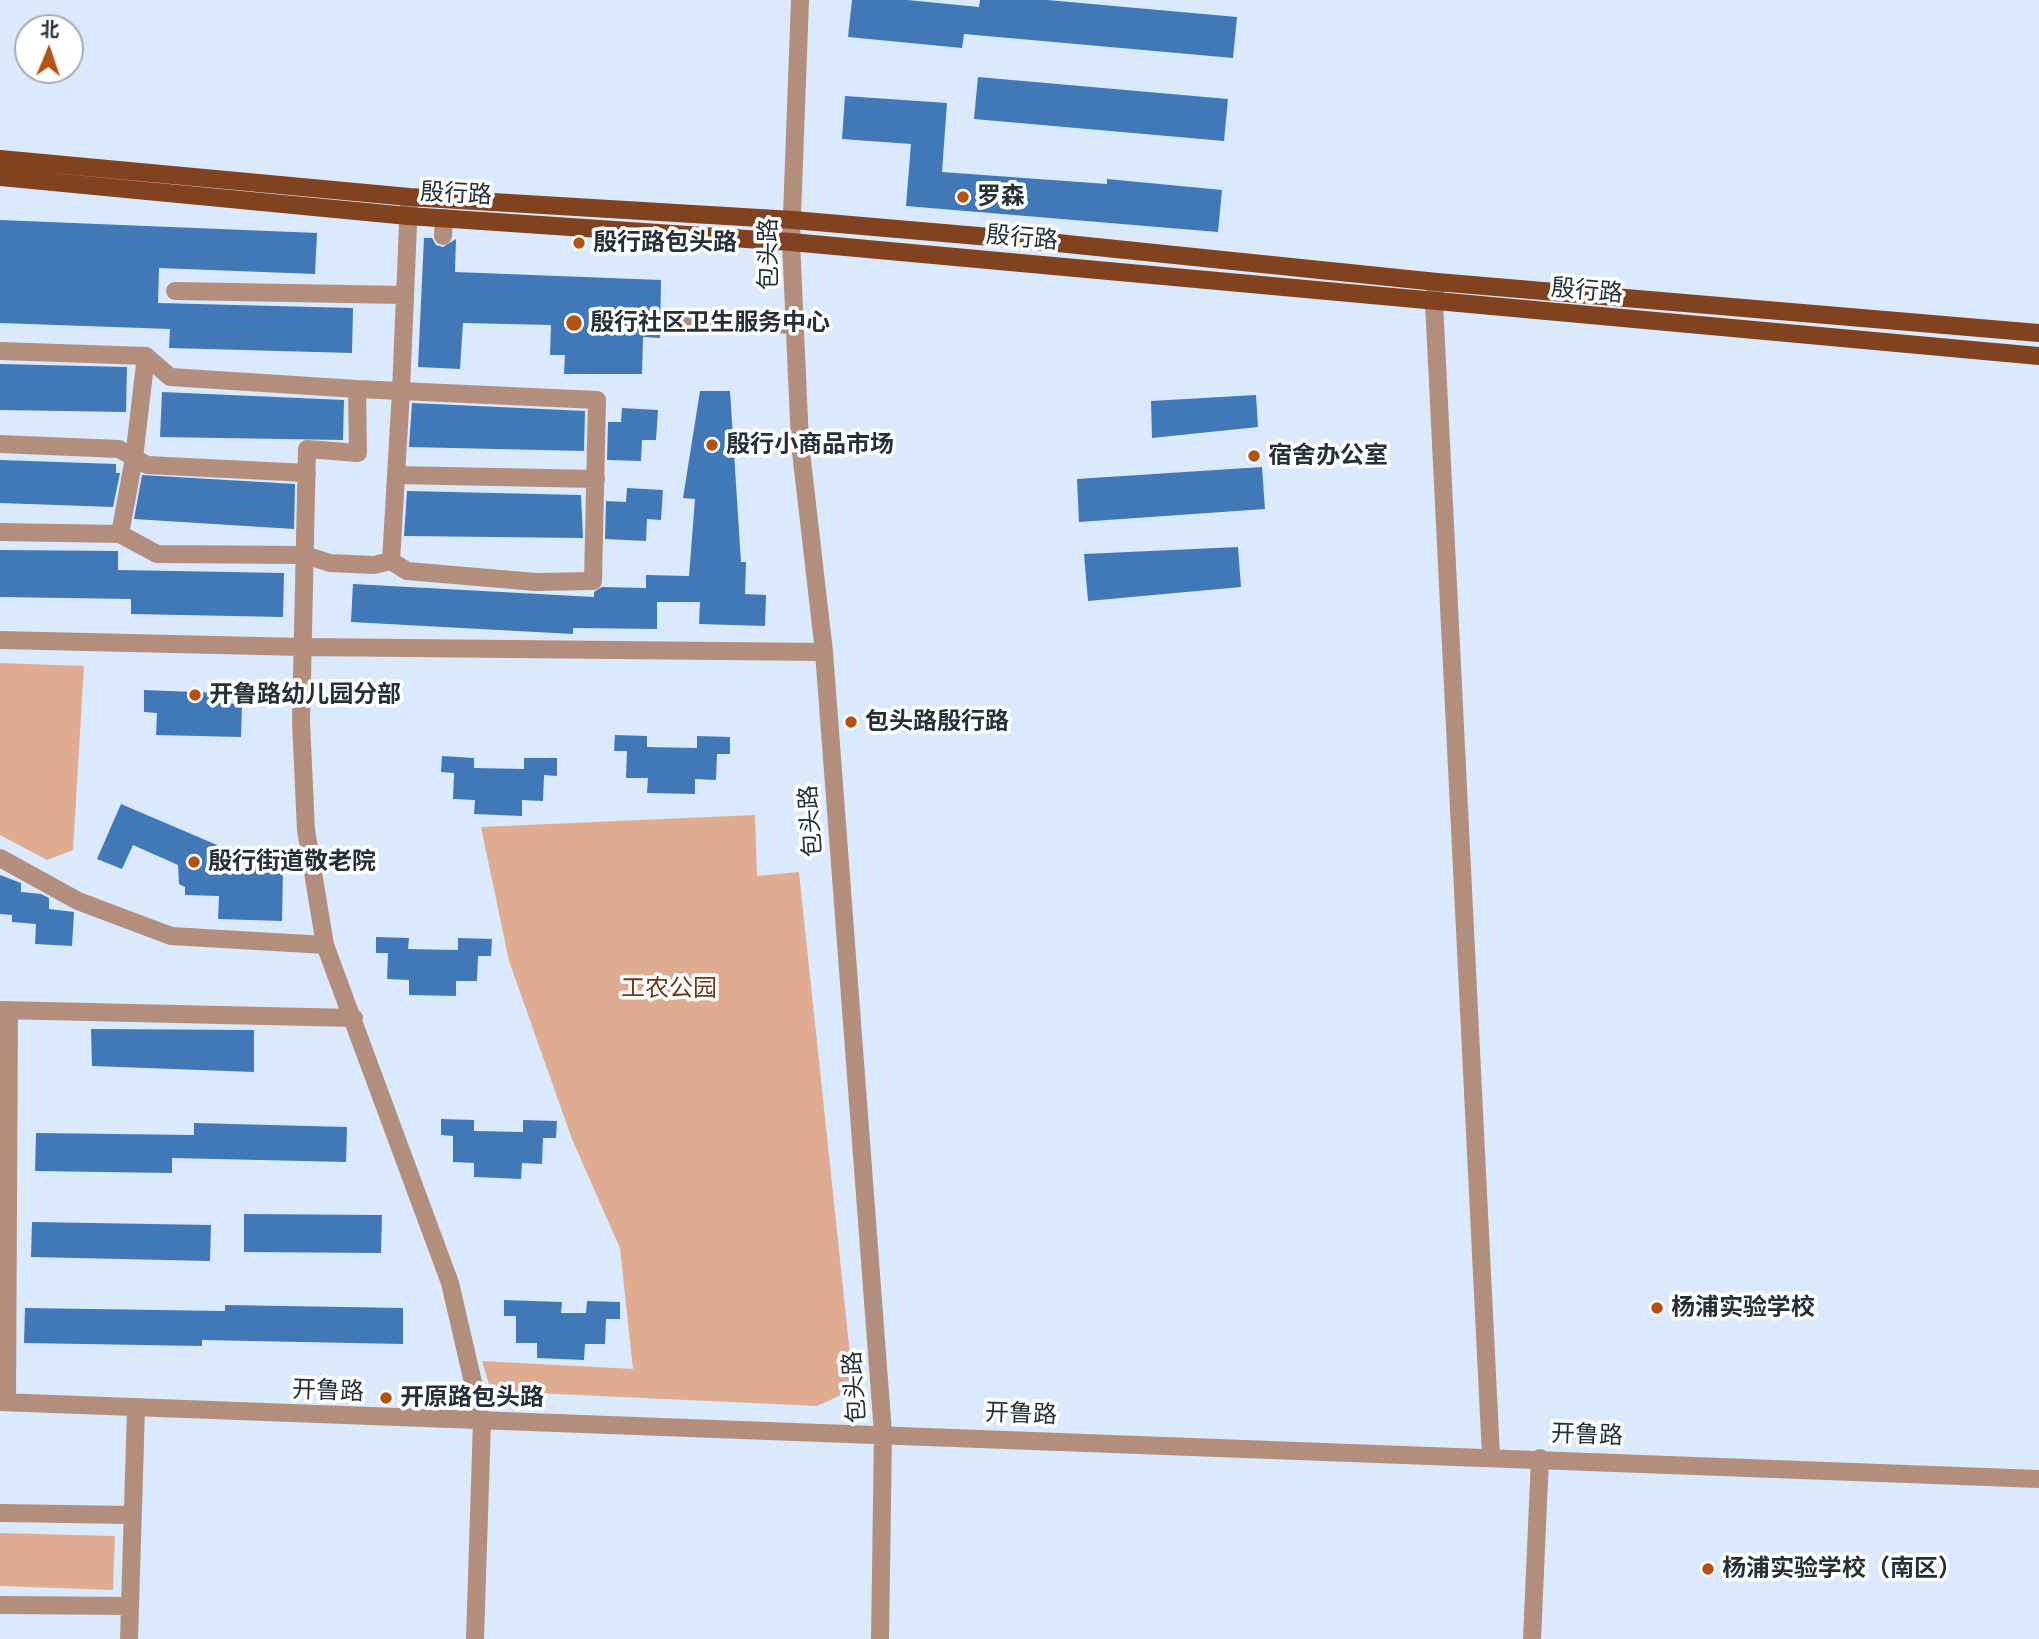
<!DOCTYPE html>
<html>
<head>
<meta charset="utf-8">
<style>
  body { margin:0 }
  #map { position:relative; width:2039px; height:1639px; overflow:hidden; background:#dae9fb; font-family:Inter,"Noto Sans SC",sans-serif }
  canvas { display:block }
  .north { position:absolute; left:14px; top:14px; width:70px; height:70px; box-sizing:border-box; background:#fff; border:2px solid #a9acaf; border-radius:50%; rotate:2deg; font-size:19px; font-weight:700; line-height:28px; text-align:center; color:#293038 }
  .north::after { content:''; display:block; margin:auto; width:24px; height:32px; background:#b45311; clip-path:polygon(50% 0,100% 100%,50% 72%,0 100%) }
</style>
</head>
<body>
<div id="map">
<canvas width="2039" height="1639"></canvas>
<div class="north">北</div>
</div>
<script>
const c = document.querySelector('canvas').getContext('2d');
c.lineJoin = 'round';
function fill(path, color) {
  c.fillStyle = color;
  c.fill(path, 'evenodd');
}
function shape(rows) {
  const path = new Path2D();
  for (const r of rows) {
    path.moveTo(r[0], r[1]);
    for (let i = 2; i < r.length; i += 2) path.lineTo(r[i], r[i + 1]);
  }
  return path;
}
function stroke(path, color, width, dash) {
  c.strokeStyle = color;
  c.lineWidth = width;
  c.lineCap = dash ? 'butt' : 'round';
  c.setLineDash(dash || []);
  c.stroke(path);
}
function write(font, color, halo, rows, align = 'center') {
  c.font = font + ' Inter,"Noto Sans SC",sans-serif';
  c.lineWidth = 7;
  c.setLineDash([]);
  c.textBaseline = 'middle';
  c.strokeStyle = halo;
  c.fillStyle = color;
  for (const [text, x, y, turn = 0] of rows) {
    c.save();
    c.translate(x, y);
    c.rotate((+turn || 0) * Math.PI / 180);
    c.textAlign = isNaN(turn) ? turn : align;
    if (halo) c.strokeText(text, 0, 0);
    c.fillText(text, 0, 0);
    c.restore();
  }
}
fill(shape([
  [0,663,84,666,73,850,47,860,0,835],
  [755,815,757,876,799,872,850,1354,850,1385,839,1396,817,1406,491,1391,482,1361,633,1369,620,1248,572,1139,509,961,481,827],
  [0,1533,115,1536,113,1590,0,1586]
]), '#dfac92');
fill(shape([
  [852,0,907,0,979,7,980,0,1047,0,1237,17,1233,58,964,34,962,48,848,37],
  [978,77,1228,99,1224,141,974,119],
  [845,96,947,103,942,172,1107,184,1107,179,1222,190,1218,232,906,206,911,144,842,139],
  [0,220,317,233,315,274,159,268,158,303,353,308,352,353,169,348,170,329,0,323],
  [424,238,432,238,436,245,443,247,456,239,455,272,661,280,660,338,643,337,642,374,564,374,565,355,550,355,551,325,463,323,460,369,418,367],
  [0,364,127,367,126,412,0,410],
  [700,391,730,391,741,562,746,562,745,594,766,595,765,626,699,624,700,602,657,602,657,629,573,628,573,634,351,622,353,584,594,597,594,592,602,587,646,588,646,575,689,576,695,499,683,498],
  [162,392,344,400,343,440,160,437],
  [1256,395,1258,427,1152,438,1151,401],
  [412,403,585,411,584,451,409,447],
  [622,408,658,410,656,440,642,440,641,461,607,460,608,422,621,422],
  [0,460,116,464,116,473,120,473,113,507,0,503],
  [1262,467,1265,509,1079,522,1077,479],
  [142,475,295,484,294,529,134,519],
  [627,488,663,490,661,520,647,519,646,541,605,539,606,501,626,502],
  [407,491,581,495,583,538,404,536],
  [1238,547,1241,587,1088,601,1084,554],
  [0,550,118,551,118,570,284,573,283,617,131,614,131,599,0,597],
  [144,690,219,693,218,703,242,704,241,737,156,735,157,713,144,712],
  [615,735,647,736,647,747,697,748,697,736,730,737,730,754,717,754,716,780,695,779,695,794,647,793,648,778,626,778,627,751,614,751],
  [442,756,474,758,474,768,524,769,524,758,557,758,557,776,544,775,543,801,522,800,522,816,474,814,475,800,453,799,454,773,441,772],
  [121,804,217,845,216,866,283,867,282,921,218,919,219,896,185,895,185,887,179,884,178,865,133,845,122,869,97,859],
  [0,875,21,883,21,892,41,894,49,898,49,909,74,912,72,946,35,944,36,924,12,922,12,915,0,914],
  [376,937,409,938,408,949,458,950,458,938,492,939,491,956,478,956,477,981,456,981,456,996,409,995,409,980,387,979,388,953,376,953],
  [91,1029,254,1030,254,1072,92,1066],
  [441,1119,474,1120,474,1131,523,1132,523,1120,557,1121,556,1138,543,1138,542,1164,522,1163,521,1179,474,1177,474,1163,453,1162,453,1136,441,1135],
  [194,1123,347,1127,346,1162,172,1158,172,1173,35,1171,36,1133,194,1135],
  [244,1214,382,1215,381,1253,244,1252],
  [32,1222,211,1225,210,1261,31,1257],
  [504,1300,562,1302,561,1313,586,1313,587,1301,620,1302,620,1319,606,1319,605,1344,585,1344,584,1360,537,1358,537,1343,516,1343,516,1316,504,1316],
  [225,1305,403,1308,403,1344,202,1340,202,1346,24,1343,25,1308,225,1311]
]), '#4179b8');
stroke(shape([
  [800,0,791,242,800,443,824,652,883,1433,880,1639],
  [409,201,401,391,357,389,358,453,307,449,301,722,306,830,325,945,450,1283,482,1421,475,1639],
  [443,236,444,218],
  [1436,285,1434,302,1491,1456],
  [175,291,405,295],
  [674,320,795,325],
  [0,351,146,356,170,377,357,389],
  [0,444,119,449,147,465,307,473],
  [396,475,596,479],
  [0,532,120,534,157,554,305,555,330,563,374,565,391,561,401,391,597,400,593,581,536,582,407,571,391,561],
  [120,534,134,458,146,356],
  [0,640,303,647,824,652],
  [0,858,78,901,171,936,325,945],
  [0,1010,354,1018],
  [0,1402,2039,1479],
  [7,1402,9,1010],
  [0,1513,132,1515],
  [0,1605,130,1606],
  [129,1639,136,1409],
  [1532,1639,1540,1458]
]), '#b38e7c', 18);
stroke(shape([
  [0,159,409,197,793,220,1048,242,1437,282,2039,333],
  [0,177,408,216,791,242,2039,356]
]), '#80421f', 18);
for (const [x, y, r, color] of [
  [963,197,7,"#b45311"],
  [579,243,7,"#b45311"],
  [574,323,9,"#b45311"],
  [712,445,7,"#b45311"],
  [1254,456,7,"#b45311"],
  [195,695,7,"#b45311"],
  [851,722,7,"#b45311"],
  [194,862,7,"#b45311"],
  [1657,1308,7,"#b45311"],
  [386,1398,7,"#b45311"],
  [1708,1569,7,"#b45311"]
]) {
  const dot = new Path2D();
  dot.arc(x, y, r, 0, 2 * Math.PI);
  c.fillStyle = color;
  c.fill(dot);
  stroke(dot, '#fff', 2.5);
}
write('24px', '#293038', '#fff', [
  ["殷行路",456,194,3],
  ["殷行路",1022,238,5],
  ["包头路",769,254,-90],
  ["殷行路",1587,291,5],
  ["包头路",811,821,-94],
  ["包头路",855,1387,-94],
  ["开鲁路",328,1391,2],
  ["开鲁路",1021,1414,2],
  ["开鲁路",1587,1435,2]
]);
write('bold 24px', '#293038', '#fff', [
  ["罗森",977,197],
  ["殷行路包头路",593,243],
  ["殷行社区卫生服务中心",590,323],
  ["殷行小商品市场",726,445],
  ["宿舍办公室",1268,456],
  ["开鲁路幼儿园分部",209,695],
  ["包头路殷行路",865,722],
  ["殷行街道敬老院",208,862],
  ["杨浦实验学校",1671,1308],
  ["开原路包头路",400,1398],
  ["杨浦实验学校（南区）",1722,1569]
], 'left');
write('24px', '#6d3719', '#fff', [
  ["工农公园",669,989]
]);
</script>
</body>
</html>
